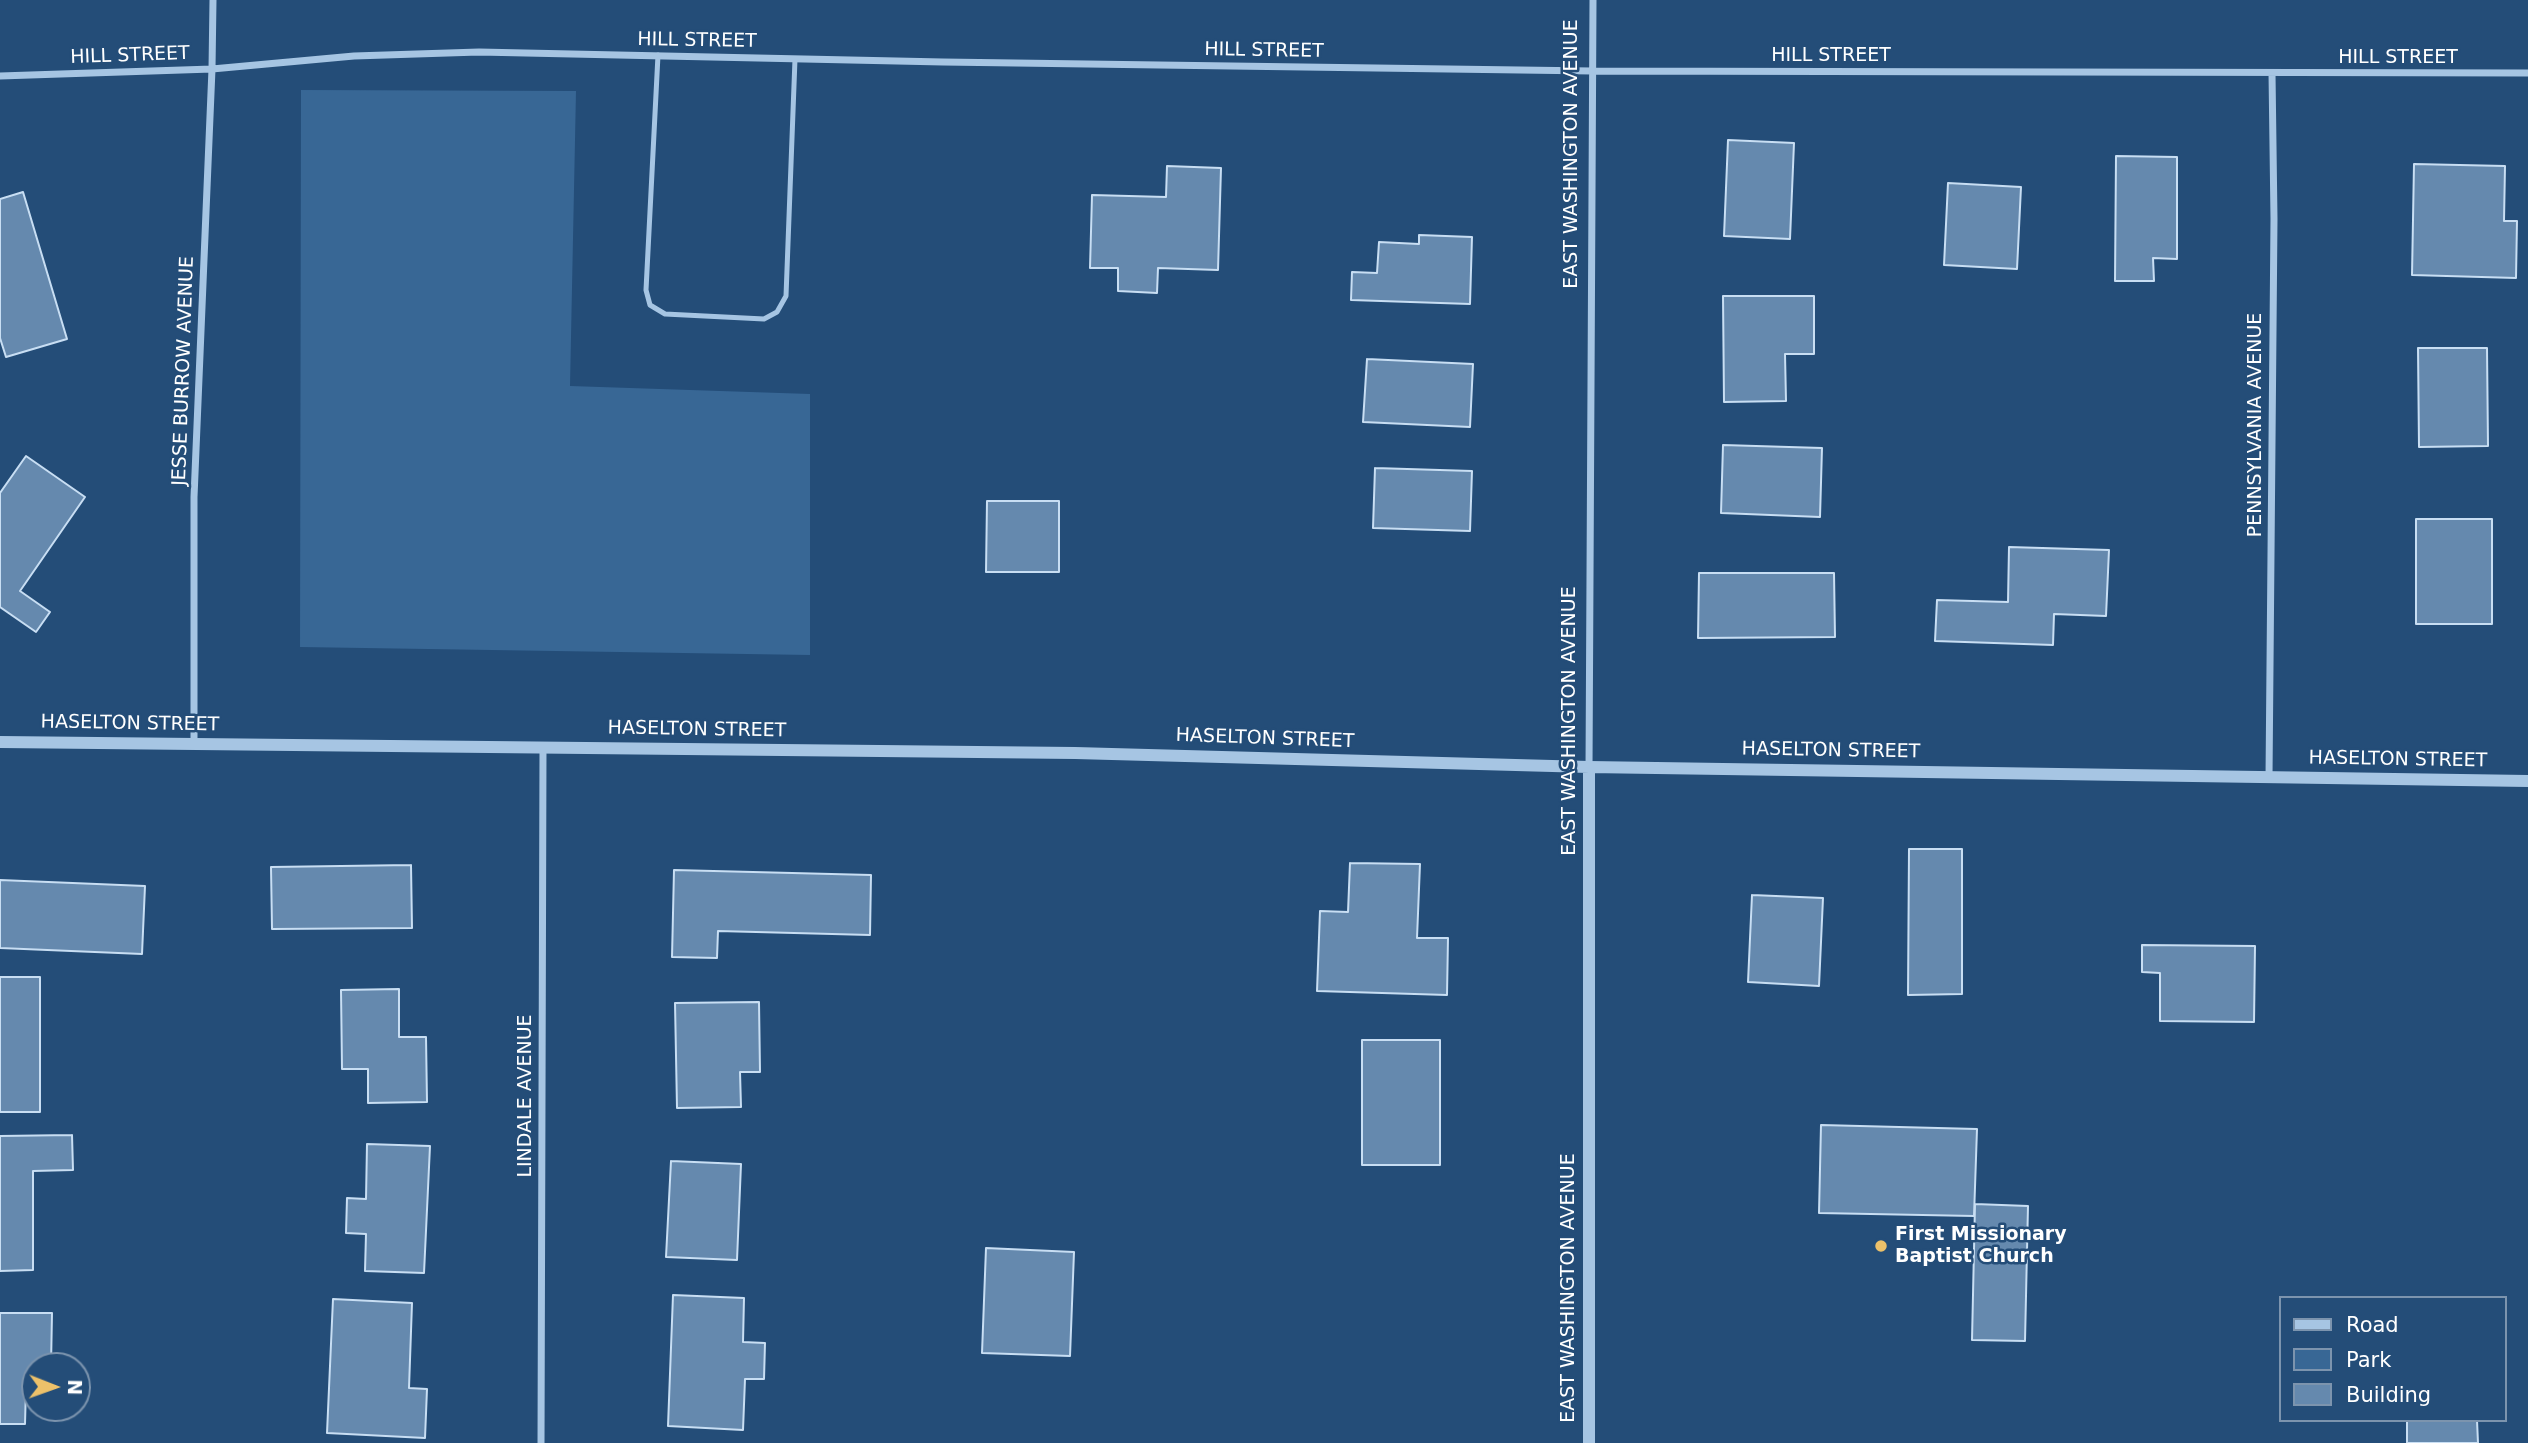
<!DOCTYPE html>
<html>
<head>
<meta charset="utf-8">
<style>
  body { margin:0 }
  #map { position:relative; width:2528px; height:1443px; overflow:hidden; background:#244d78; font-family:"DejaVu Sans",sans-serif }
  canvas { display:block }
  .legend { position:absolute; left:2279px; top:1296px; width:228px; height:126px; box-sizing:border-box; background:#244d78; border:2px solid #7c94ae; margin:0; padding:9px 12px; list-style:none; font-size:21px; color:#fff }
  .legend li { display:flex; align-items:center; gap:14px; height:35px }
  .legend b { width:35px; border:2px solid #7c94ae }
  .north { position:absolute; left:21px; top:1352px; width:70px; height:70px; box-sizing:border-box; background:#244d78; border:2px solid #7c94ae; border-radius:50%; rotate:91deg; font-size:19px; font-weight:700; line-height:28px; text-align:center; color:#fff }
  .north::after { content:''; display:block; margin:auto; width:24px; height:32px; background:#edc16a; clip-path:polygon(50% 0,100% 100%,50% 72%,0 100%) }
</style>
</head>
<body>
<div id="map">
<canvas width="2528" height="1443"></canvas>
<ul class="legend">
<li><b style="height:9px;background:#a6c5e3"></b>Road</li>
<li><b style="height:19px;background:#386795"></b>Park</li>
<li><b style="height:19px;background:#6589ae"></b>Building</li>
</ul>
<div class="north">N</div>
</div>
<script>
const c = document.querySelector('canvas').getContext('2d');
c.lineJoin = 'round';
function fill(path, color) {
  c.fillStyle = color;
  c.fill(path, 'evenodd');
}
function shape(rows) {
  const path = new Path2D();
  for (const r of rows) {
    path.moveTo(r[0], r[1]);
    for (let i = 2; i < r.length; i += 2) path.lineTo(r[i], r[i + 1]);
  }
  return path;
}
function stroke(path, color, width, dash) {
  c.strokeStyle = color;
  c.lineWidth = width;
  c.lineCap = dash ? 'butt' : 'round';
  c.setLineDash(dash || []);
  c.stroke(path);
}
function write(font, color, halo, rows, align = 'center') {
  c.font = font + ' "DejaVu Sans",sans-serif';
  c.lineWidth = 5;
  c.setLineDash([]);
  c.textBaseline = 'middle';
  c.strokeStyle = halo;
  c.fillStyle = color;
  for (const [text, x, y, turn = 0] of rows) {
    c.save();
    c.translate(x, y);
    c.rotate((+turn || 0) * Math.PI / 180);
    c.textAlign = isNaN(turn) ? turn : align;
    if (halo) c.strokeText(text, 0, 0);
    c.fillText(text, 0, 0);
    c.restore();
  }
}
fill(shape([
  [301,90,576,91,570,386,810,394,810,655,300,647]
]), '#386795');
const building = shape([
  [1728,140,1794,143,1790,239,1724,236,1728,140],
  [2116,156,2177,157,2177,259,2153,258,2154,281,2115,281,2116,156],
  [2414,164,2505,166,2504,221,2517,221,2516,278,2412,275,2414,164],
  [1167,166,1221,168,1218,270,1158,268,1157,293,1118,291,1118,268,1090,268,1092,195,1166,197,1167,166],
  [1948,183,2021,187,2017,269,1944,265,1948,183],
  [23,192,67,339,6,357,0,338,0,199,23,192],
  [1419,235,1472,237,1470,304,1351,300,1352,272,1377,273,1379,242,1419,244,1419,235],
  [1723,296,1814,296,1814,354,1785,354,1786,401,1724,402,1723,296],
  [2418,348,2487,348,2488,446,2419,447,2418,348],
  [1367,359,1473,364,1470,427,1363,422,1367,359],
  [1723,445,1822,448,1820,517,1721,513,1723,445],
  [26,456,85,497,20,591,50,612,36,632,0,607,0,493,26,456],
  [1375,468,1472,471,1470,531,1373,528,1375,468],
  [987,501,1059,501,1059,572,986,572,987,501],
  [2416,519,2492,519,2492,624,2416,624,2416,519],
  [2009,547,2109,550,2106,616,2054,614,2053,645,1935,641,1937,600,2008,602,2009,547],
  [1699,573,1834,573,1835,637,1698,638,1699,573],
  [1909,849,1962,849,1962,994,1908,995,1909,849],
  [1350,863,1420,864,1417,938,1448,938,1447,995,1317,991,1320,911,1348,912,1350,863],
  [411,865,412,928,272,929,271,867,411,865],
  [674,870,871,875,870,935,718,931,717,958,672,957,674,870],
  [0,880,145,886,142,954,0,948,0,880],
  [1752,895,1823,898,1819,986,1748,982,1752,895],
  [2142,945,2255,946,2254,1022,2160,1021,2160,973,2142,972,2142,945],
  [0,977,40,977,40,1112,0,1112,0,977],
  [399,989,399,1037,426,1037,427,1102,368,1103,368,1069,342,1069,341,990,399,989],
  [759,1002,760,1072,740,1072,741,1107,677,1108,675,1003,759,1002],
  [1362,1040,1440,1040,1440,1165,1362,1165,1362,1040],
  [1821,1125,1977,1129,1974,1216,1819,1213,1821,1125],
  [72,1135,73,1170,33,1171,33,1270,0,1271,0,1136,72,1135],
  [367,1144,430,1146,424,1273,365,1271,366,1234,346,1233,347,1198,366,1199,367,1144],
  [671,1161,741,1164,737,1260,666,1257,671,1161],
  [1975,1204,2028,1206,2025,1341,1972,1340,1975,1204],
  [986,1248,1074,1252,1070,1356,982,1353,986,1248],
  [673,1295,744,1298,743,1342,765,1343,764,1379,745,1379,743,1430,668,1426,673,1295],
  [333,1299,412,1303,409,1388,427,1389,425,1438,327,1433,333,1299],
  [0,1313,52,1313,51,1366,35,1366,35,1386,26,1386,25,1424,0,1424,0,1313],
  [2407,1420,2477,1420,2478,1443,2407,1443,2407,1420]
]);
fill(building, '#6589ae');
stroke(building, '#c8def3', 2);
stroke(shape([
  [658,55,646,290,650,305,665,314,764,319,777,312,786,296,795,59]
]), '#a6c5e3', 5);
stroke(shape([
  [0,76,212,69,354,56,479,52,943,62,1592,71,2528,73],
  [194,744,194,497,212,69,213,0],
  [1589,767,1593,0],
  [2269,777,2274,219,2272,73],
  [541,1443,543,748]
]), '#a6c5e3', 7);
stroke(shape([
  [0,742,1075,753,1589,767,2528,781],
  [1589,767,1589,1443]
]), '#a6c5e3', 12);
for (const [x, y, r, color] of [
  [1881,1246,7,"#edc16a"]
]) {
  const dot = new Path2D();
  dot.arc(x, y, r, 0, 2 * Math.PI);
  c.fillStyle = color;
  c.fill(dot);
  stroke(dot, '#244d78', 2.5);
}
write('19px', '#fff', '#244d78', [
  ["HILL STREET",697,41,1],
  ["HILL STREET",1264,51,1],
  ["HILL STREET",130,56,-2],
  ["HILL STREET",1831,56],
  ["HILL STREET",2398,58],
  ["EAST WASHINGTON AVENUE",1572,154,-90],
  ["JESSE BURROW AVENUE",184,371,-88],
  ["PENNSYLVANIA AVENUE",2256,425,-90],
  ["EAST WASHINGTON AVENUE",1570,721,-90],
  ["HASELTON STREET",130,724,1],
  ["HASELTON STREET",697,730,1],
  ["HASELTON STREET",1265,739,2],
  ["HASELTON STREET",1831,751,1],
  ["HASELTON STREET",2398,760,1],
  ["LINDALE AVENUE",526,1096,-90],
  ["EAST WASHINGTON AVENUE",1569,1288,-90]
]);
write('bold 19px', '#fff', '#244d78', [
  ["First Missionary",1895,1235],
  ["Baptist Church",1895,1257]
], 'left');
</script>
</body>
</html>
